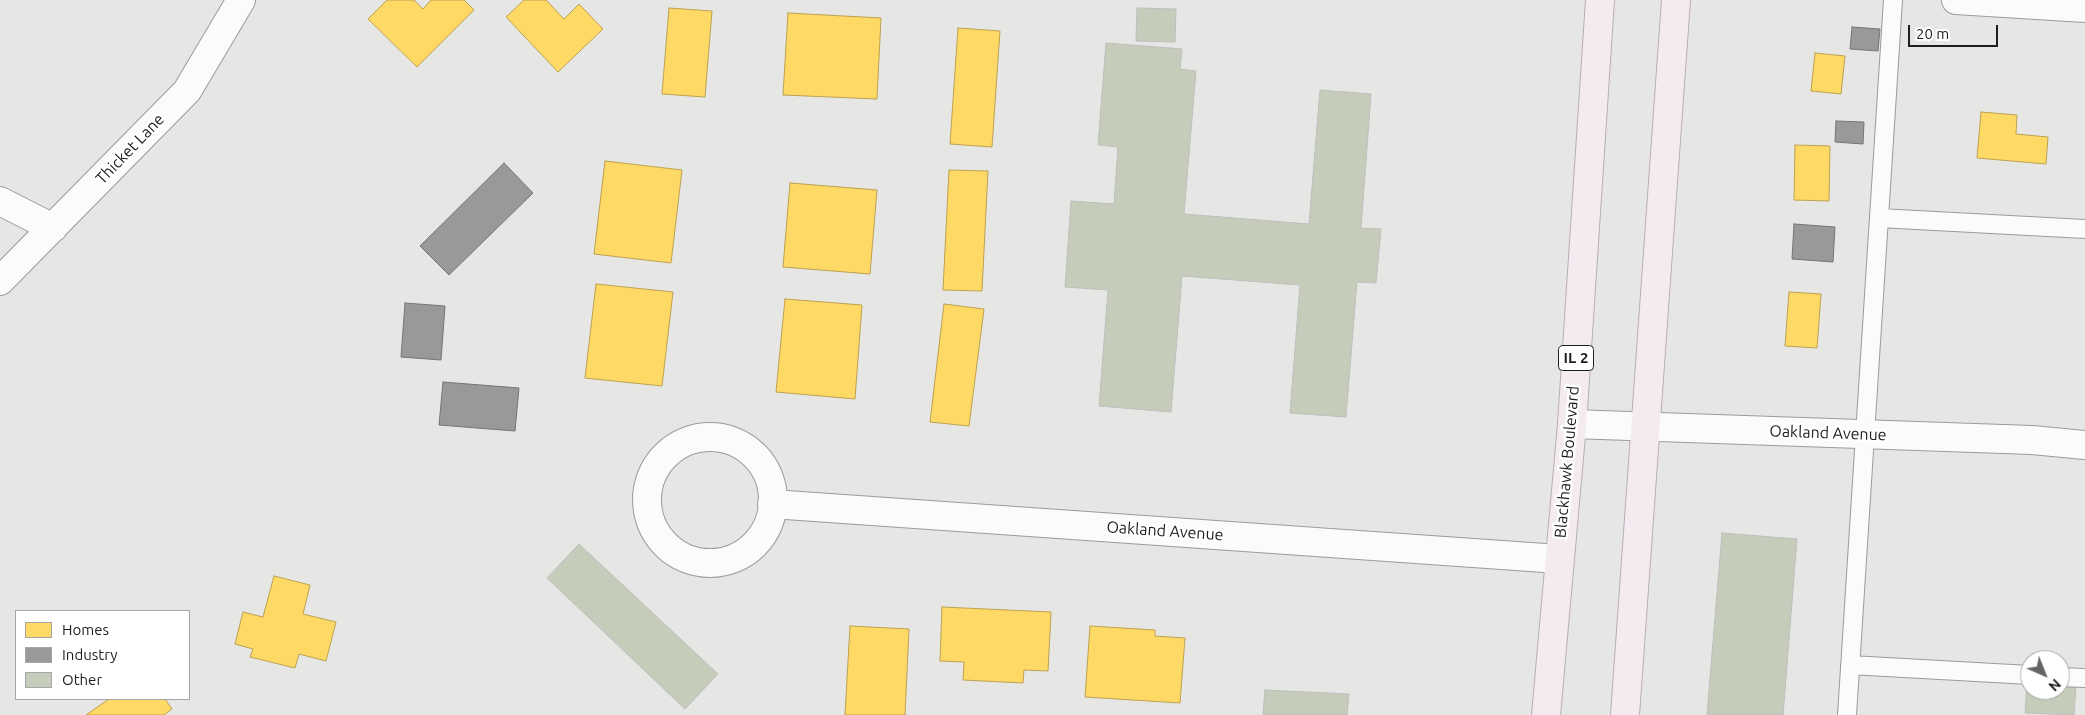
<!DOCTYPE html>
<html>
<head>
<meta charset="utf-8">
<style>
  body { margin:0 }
  #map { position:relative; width:2085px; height:715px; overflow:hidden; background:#e6e6e5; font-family:Ubuntu,sans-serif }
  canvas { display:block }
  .legend { position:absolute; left:15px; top:610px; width:175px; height:90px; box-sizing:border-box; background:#fff; border:1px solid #a5a5a5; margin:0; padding:6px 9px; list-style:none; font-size:15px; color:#1e1f1d }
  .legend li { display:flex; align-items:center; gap:10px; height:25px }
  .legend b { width:25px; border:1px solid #a5a5a5 }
  .north { position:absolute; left:2020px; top:650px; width:50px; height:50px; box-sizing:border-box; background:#fff; border:1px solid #a5a5a5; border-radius:50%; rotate:136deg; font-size:14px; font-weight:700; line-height:20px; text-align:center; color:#1e1f1d }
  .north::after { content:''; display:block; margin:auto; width:18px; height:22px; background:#646563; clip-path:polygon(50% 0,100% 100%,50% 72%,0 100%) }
  .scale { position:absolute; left:1908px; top:25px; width:90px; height:22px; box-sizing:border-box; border:2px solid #1e1f1d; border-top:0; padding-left:6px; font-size:15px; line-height:18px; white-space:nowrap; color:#1e1f1d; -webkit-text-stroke:4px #fff; paint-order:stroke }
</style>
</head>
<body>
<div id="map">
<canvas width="2085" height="715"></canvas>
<ul class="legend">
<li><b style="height:14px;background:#ffd966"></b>Homes</li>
<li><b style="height:14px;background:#999"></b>Industry</li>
<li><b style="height:14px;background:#c5ccb9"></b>Other</li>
</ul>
<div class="north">N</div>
<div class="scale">20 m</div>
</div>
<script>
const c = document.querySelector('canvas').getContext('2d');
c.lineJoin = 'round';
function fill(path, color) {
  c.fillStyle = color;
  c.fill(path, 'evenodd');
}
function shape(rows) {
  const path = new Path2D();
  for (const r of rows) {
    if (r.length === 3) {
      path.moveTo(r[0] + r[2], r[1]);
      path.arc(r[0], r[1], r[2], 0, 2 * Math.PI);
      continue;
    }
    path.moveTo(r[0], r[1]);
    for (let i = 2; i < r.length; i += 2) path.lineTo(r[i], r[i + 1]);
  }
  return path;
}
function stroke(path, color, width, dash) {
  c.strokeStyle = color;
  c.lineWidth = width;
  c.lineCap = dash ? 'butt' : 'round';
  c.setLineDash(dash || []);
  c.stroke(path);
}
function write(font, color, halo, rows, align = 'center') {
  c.font = font + ' Ubuntu,sans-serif';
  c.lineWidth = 5;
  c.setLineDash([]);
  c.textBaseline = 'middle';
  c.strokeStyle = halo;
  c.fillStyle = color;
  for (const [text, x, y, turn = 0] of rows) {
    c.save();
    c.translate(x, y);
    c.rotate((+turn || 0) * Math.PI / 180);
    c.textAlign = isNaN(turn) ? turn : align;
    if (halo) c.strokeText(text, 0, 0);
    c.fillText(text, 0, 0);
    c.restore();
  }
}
const homes = shape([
  [387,0,414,0,423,9,431,0,464,0,474,10,417,67,368,19,387,0],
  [524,0,546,0,564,19,579,4,603,29,558,72,506,17,524,0],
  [669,8,712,11,705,97,662,94,669,8],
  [788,13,881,18,877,99,783,95,788,13],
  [958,28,1000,31,992,147,950,144,958,28],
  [1815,53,1845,56,1841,94,1811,91,1815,53],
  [1981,112,2017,115,2016,134,2048,137,2046,164,1977,158,1981,112],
  [1795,145,1830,146,1829,201,1794,200,1795,145],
  [605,161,682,170,671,263,594,254,605,161],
  [949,170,988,171,982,291,943,290,949,170],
  [790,183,877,190,870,274,783,267,790,183],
  [596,284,673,292,662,386,585,378,596,284],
  [1789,292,1821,294,1817,348,1785,346,1789,292],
  [785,299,862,305,855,399,776,392,785,299],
  [944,304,984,309,969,426,930,422,944,304],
  [274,576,310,585,303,614,336,622,326,661,299,654,295,668,250,657,253,649,235,644,243,612,263,617,274,576],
  [942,607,1051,612,1048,671,1024,670,1023,683,963,680,964,662,940,661,942,607],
  [850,626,909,629,905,715,845,715,850,626],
  [1090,626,1155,630,1155,636,1185,638,1180,703,1085,697,1090,626],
  [109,699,165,699,172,709,164,715,86,715,109,699]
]);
fill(homes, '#ffd966');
stroke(homes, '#bca150', 1);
const industry = shape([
  [1852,27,1880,29,1878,51,1850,49,1852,27],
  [1836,121,1864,122,1863,144,1835,142,1836,121],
  [504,163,533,193,449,275,420,246,504,163],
  [1794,224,1835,227,1833,262,1792,259,1794,224],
  [405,303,445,306,441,360,401,357,405,303],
  [443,382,519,388,515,431,439,425,443,382]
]);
fill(industry, '#999');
stroke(industry, '#747474', 1);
const building = shape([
  [1137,8,1176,9,1175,42,1136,41,1137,8],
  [1106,43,1182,49,1180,69,1196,71,1184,214,1309,224,1320,90,1371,94,1361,228,1381,229,1376,283,1357,282,1346,417,1290,413,1300,285,1182,276,1171,412,1099,406,1108,290,1065,287,1071,201,1114,204,1118,147,1098,145,1106,43],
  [1722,533,1797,539,1783,715,1707,715,1722,533],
  [579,544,718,674,685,709,547,578,579,544],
  [2027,682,2030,682,2030,690,2060,690,2060,685,2076,686,2074,715,2025,713,2027,682],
  [1265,690,1349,694,1347,715,1263,715,1265,690]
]);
fill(building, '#c5ccb9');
stroke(building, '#bebebd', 1);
const service = shape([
  [1879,218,2085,229],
  [1850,665,2030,675],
  [2060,677,2085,678],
  [1847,715,1893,0]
]);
const minor = shape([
  [1956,0,2085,8],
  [0,201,53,228],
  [0,281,187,91,241,0],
  [1572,424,2032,440,2085,445],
  [710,500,63],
  [772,504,1559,559]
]);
const primary = shape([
  [1546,715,1572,424,1600,0],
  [1625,715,1676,0]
]);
stroke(service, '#9b9b9a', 20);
stroke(minor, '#9b9b9a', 30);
stroke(primary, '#b9adb4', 30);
stroke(service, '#fbfbfb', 18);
stroke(minor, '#fbfbfb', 28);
stroke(primary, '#f3ebf0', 28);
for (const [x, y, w] of [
  [1576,358,35]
]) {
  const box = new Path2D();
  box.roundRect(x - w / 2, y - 12.5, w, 25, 4);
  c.fillStyle = '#fff';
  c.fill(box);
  stroke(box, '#1e1f1d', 1);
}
write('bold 15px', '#1e1f1d', null, [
  ["IL 2",1576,358]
]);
write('16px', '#1e1f1d', '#fff', [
  ["Thicket Lane",130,149,-46],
  ["Oakland Avenue",1828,433,2],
  ["Blackhawk Boulevard",1567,462,-85],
  ["Oakland Avenue",1165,531,4]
]);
</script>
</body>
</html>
